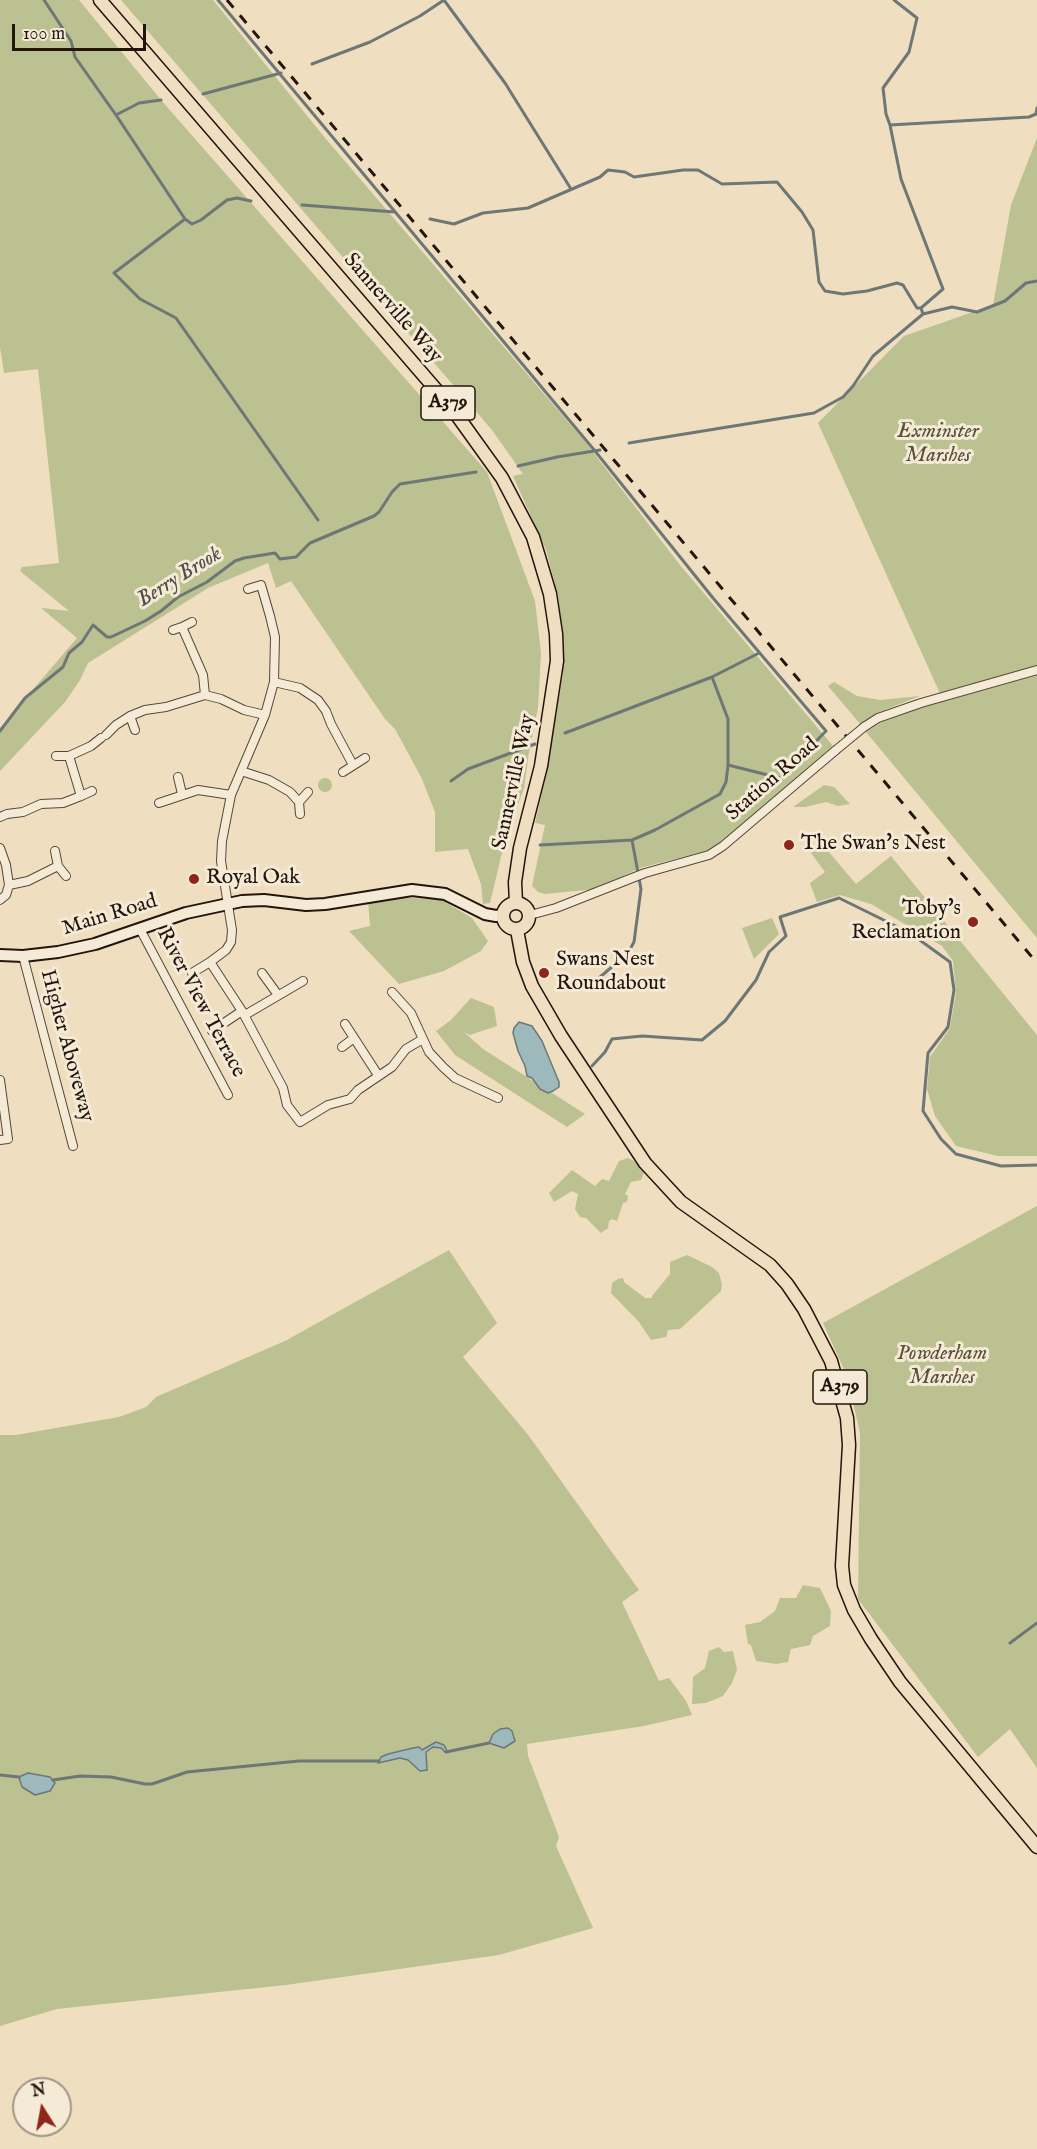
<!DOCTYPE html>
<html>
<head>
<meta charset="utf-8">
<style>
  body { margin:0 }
  #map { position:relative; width:1037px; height:2149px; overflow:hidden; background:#efdec0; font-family:"IM FELL English",serif }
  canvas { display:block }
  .north { position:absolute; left:12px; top:2077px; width:60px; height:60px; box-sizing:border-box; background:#f5ead6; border:2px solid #a19585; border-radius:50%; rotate:349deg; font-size:16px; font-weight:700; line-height:24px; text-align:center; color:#23150c }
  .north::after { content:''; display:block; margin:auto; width:21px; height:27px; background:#8f2418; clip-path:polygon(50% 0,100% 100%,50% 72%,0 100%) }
  .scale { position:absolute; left:12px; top:24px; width:134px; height:27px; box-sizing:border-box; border:3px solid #23150c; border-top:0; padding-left:8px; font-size:18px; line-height:21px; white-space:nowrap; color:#23150c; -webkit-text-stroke:4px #f5ead6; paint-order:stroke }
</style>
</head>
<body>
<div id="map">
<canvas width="1037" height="2149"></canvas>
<div class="north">N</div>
<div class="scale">100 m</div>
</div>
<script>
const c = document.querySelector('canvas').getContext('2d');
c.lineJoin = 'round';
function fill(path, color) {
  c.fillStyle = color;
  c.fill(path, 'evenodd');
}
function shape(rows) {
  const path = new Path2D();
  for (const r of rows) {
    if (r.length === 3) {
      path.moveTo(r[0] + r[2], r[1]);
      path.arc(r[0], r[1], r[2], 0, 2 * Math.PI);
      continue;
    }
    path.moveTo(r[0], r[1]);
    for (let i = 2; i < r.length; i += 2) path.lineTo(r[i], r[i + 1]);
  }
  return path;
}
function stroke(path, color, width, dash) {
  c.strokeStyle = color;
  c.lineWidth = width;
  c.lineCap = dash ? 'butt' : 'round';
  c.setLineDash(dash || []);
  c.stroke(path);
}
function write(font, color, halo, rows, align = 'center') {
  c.font = font + ' "IM FELL English",serif';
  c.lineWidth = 6;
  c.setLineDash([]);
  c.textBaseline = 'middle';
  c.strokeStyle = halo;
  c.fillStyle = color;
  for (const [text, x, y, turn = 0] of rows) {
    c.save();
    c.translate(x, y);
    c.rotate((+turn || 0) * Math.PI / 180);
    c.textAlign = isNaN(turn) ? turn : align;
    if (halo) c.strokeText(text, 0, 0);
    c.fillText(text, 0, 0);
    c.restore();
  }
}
fill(shape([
  [0,0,79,0,161,100,487,472,535,601,541,653,538,708,529,752,524,788,504,844,490,903,483,904,481,884,468,849,435,852,435,812,422,779,395,729,385,719,291,581,276,588,268,563,208,588,88,663,80,680,65,702,0,771,0,728,77,638,41,608,69,611,20,571,22,567,59,563,38,369,4,373,0,347],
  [121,0,213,0,326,139,586,443,680,565,833,746,723,841,710,850,640,868,596,889,545,894,538,892,532,886,545,825,535,823,546,776,563,674,563,637,558,596,546,550,513,476,523,474,492,430],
  [1037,138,1037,938,866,732,882,722,942,698,818,423,904,336,993,305,1011,205],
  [834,682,857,696,880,700,920,696,877,713,861,725,828,686],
  [325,785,7],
  [824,785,834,787,850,804,838,806,826,802,805,807,793,807],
  [822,844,856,884,891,856,1037,1035,1037,1156,998,1156,956,1146,935,1116,927,1089,930,1057,950,1028,956,992,953,961,942,946,871,904,840,895,817,902,810,883,825,872,811,853],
  [382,897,440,899,472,918,488,941,481,951,444,971,399,984,349,931,370,926,368,900],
  [772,918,779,934,754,959,742,928],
  [471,998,494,1007,497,1026,470,1035,464,1032,483,1049,585,1114,567,1127,455,1055,436,1031,451,1020],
  [628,1158,634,1161,644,1173,641,1180,631,1182,625,1194,628,1196,627,1202,623,1203,617,1221,612,1219,609,1221,608,1228,601,1233,586,1218,580,1217,575,1209,578,1194,572,1191,554,1202,549,1193,572,1170,595,1186,602,1179,609,1181,619,1161],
  [1037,1206,1037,1768,1010,1729,978,1757,858,1599,860,1433,847,1376,823,1323],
  [449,1250,497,1323,463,1357,529,1436,639,1590,622,1602,659,1681,669,1678,686,1701,692,1715,644,1726,527,1744,528,1756,559,1837,556,1846,593,1928,499,1955,286,1985,57,2009,0,2026,0,1435,16,1435,119,1417,146,1407,156,1397,285,1341],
  [687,1255,712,1267,719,1273,722,1285,721,1291,680,1329,668,1330,666,1337,651,1340,639,1322,611,1293,612,1283,618,1279,623,1278,624,1282,645,1298,652,1298,652,1296,670,1274,670,1262],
  [803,1585,820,1588,831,1611,830,1626,813,1636,810,1645,791,1649,788,1662,776,1664,756,1661,751,1645,748,1644,745,1625,760,1622,775,1611,780,1598,796,1598],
  [719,1647,724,1652,733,1651,737,1670,732,1683,723,1696,706,1703,692,1704,693,1677,705,1668,709,1651]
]), '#bbc191');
const water = shape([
  [519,1022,532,1026,542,1041,559,1082,559,1087,553,1091,548,1093,540,1089,532,1078,527,1076,525,1066,518,1051,513,1033,514,1028,519,1022],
  [508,1728,512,1731,515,1741,504,1748,489,1743,493,1734,500,1729,508,1728],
  [436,1742,444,1745,447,1751,445,1752,441,1748,433,1747,426,1752,427,1770,420,1771,408,1760,400,1758,378,1763,381,1757,388,1754,413,1748,419,1747,422,1750,436,1742],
  [28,1773,50,1777,55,1783,50,1791,35,1795,22,1787,19,1777,28,1773]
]);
fill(water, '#9eb9bc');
stroke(water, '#6d7776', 1.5);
stroke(shape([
  [44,0,71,41,75,57,116,115,185,219,192,224,201,220,227,200,237,198,251,201],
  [218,0,595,451,713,598,826,731,780,778,728,765],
  [444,0,505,83,571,189],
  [312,64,370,42,420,16,444,0],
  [203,94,281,73],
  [116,115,139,103,161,100],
  [890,125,886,114,883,88,909,52,917,18,894,0],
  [302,205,395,212],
  [185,219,114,273,140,299,176,318,318,520],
  [430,219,454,224,483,213,528,208,600,177,608,170,625,172,634,177,683,170,698,170,722,184,777,182,802,212,813,230,819,282,825,291,843,294,867,291,897,283,903,285,917,308,921,308],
  [923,314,952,307,977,312,1005,301,1026,283,1037,281],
  [629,443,814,413,843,397,853,386,873,356,923,314,921,308,943,289,901,179,890,125,1029,117,1036,114,1037,108],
  [518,466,557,457,600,450],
  [0,731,25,698,63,667,69,653,82,642,93,625,107,637,111,637,145,621,161,611,178,597,207,582,235,561,244,558,275,553,280,559,296,557,310,543,374,516,379,512,392,492,400,484,476,472],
  [565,733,712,677,759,653],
  [451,781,468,769,535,744],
  [540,845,632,840,655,830,720,794,726,782,728,765,728,719,712,677],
  [592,984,628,953,634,942,641,889,632,840],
  [592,1066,605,1052,612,1039,642,1036,702,1040,725,1021,756,980,769,952,786,936,780,917,839,898,910,933,950,962,954,990,948,1027,928,1053,923,1111,941,1139,956,1154,1001,1166,1037,1165],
  [1010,1643,1037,1623],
  [446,1752,489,1743],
  [0,1775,19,1777],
  [53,1780,80,1776,111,1777,145,1784,152,1784,187,1772,299,1761,379,1761]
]), '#6d7776', 3);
const street = shape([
  [248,589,261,585,270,616,275,637,274,682,265,715,231,795,222,841,221,861,232,930,231,942,226,950,210,962,242,1011,283,1088,287,1105,300,1122,328,1105,350,1099,358,1090,392,1067,406,1049,423,1039],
  [182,627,192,622],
  [173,630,182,627,203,675,205,695],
  [274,682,300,688,318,700,326,711,331,724,353,765],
  [130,716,135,730],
  [864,727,878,718,921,703,1037,670],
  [106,735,116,725,130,716,145,710,166,707,205,695,221,699,244,710,265,715],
  [56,756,69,756],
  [241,771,269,780,290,792,299,802],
  [343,772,365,758],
  [178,777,182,794],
  [81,796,92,791],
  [159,803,198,790,231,795],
  [300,814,299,802,308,792],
  [0,817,7,814,23,812,41,804,63,803,81,796,69,756,91,746,101,738],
  [0,848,6,865,9,885,6,895,0,900],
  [55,851,58,866],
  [9,885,28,881,58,866,66,876],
  [530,915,556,908,645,873,709,855,723,846,836,750],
  [140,929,228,1095],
  [23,956,73,1146],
  [192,973,210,962],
  [262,973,278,995],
  [392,992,411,1013,429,1052,443,1067,455,1078,498,1098],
  [245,1015,303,981],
  [345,1024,378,1075],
  [212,1031,242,1011],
  [342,1047,354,1038],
  [0,1080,8,1139,0,1140]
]);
const secondary = shape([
  [0,955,23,956,58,952,95,944,186,913,242,901,264,900,306,905,325,904,412,890,445,894,485,914,496,916,503,915]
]);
const primary = shape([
  [100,0,451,407,502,478,533,537,550,594,556,634,557,661,541,766,520,848,515,882,516,903],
  [516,916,13],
  [517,930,523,962,532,986,561,1036,645,1163,681,1202,770,1265,787,1284,804,1309,831,1361,847,1418,849,1445,842,1566,844,1585,854,1610,871,1639,900,1682,1037,1847]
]);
stroke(street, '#564739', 10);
stroke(secondary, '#23150c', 14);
stroke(primary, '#23150c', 15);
stroke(street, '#f5ead6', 8);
stroke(secondary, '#f5ead6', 10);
stroke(primary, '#efdec0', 12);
stroke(shape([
  [227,0,1037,963]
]), '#23150c', 3, [10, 10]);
const streetBridge = shape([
  [836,750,864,727]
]);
stroke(streetBridge, '#564739', 10, []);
stroke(streetBridge, '#f5ead6', 8);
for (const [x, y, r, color] of [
  [789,845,6,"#8f2418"],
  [194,879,6,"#8f2418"],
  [973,922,6,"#8f2418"],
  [544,973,6,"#8f2418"]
]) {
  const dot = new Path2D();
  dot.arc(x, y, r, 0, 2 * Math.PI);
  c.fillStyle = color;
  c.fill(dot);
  stroke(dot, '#f5ead6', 2);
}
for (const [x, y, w] of [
  [448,403,54],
  [840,1387,54]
]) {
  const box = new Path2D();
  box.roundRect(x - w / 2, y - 17, w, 34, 4.5);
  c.fillStyle = '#f5ead6';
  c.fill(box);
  stroke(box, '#23150c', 1.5);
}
write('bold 20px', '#23150c', null, [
  ["A379",448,403],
  ["A379",840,1387]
]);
write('21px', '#23150c', '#f5ead6', [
  ["Sannerville Way",392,309,49],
  ["Station Road",773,780,-41],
  ["Sannerville Way",515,782,-78],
  ["Main Road",110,916,-17],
  ["River View Terrace",200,1003,62],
  ["Higher Aboveway",66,1046,75]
]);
write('italic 21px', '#58513b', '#f5ead6', [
  ["Exminster",938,433],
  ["Marshes",938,457],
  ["Powderham",942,1355],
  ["Marshes",942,1379]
]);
write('21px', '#23150c', '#f5ead6', [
  ["The Swan's Nest",801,845],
  ["Royal Oak",206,879],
  ["Toby's",961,910,"right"],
  ["Reclamation",961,934,"right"],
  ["Swans Nest",556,961],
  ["Roundabout",556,985]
], 'left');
write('italic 22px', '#4e4e4a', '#f5ead6', [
  ["Berry Brook",180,578,-32]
]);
</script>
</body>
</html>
